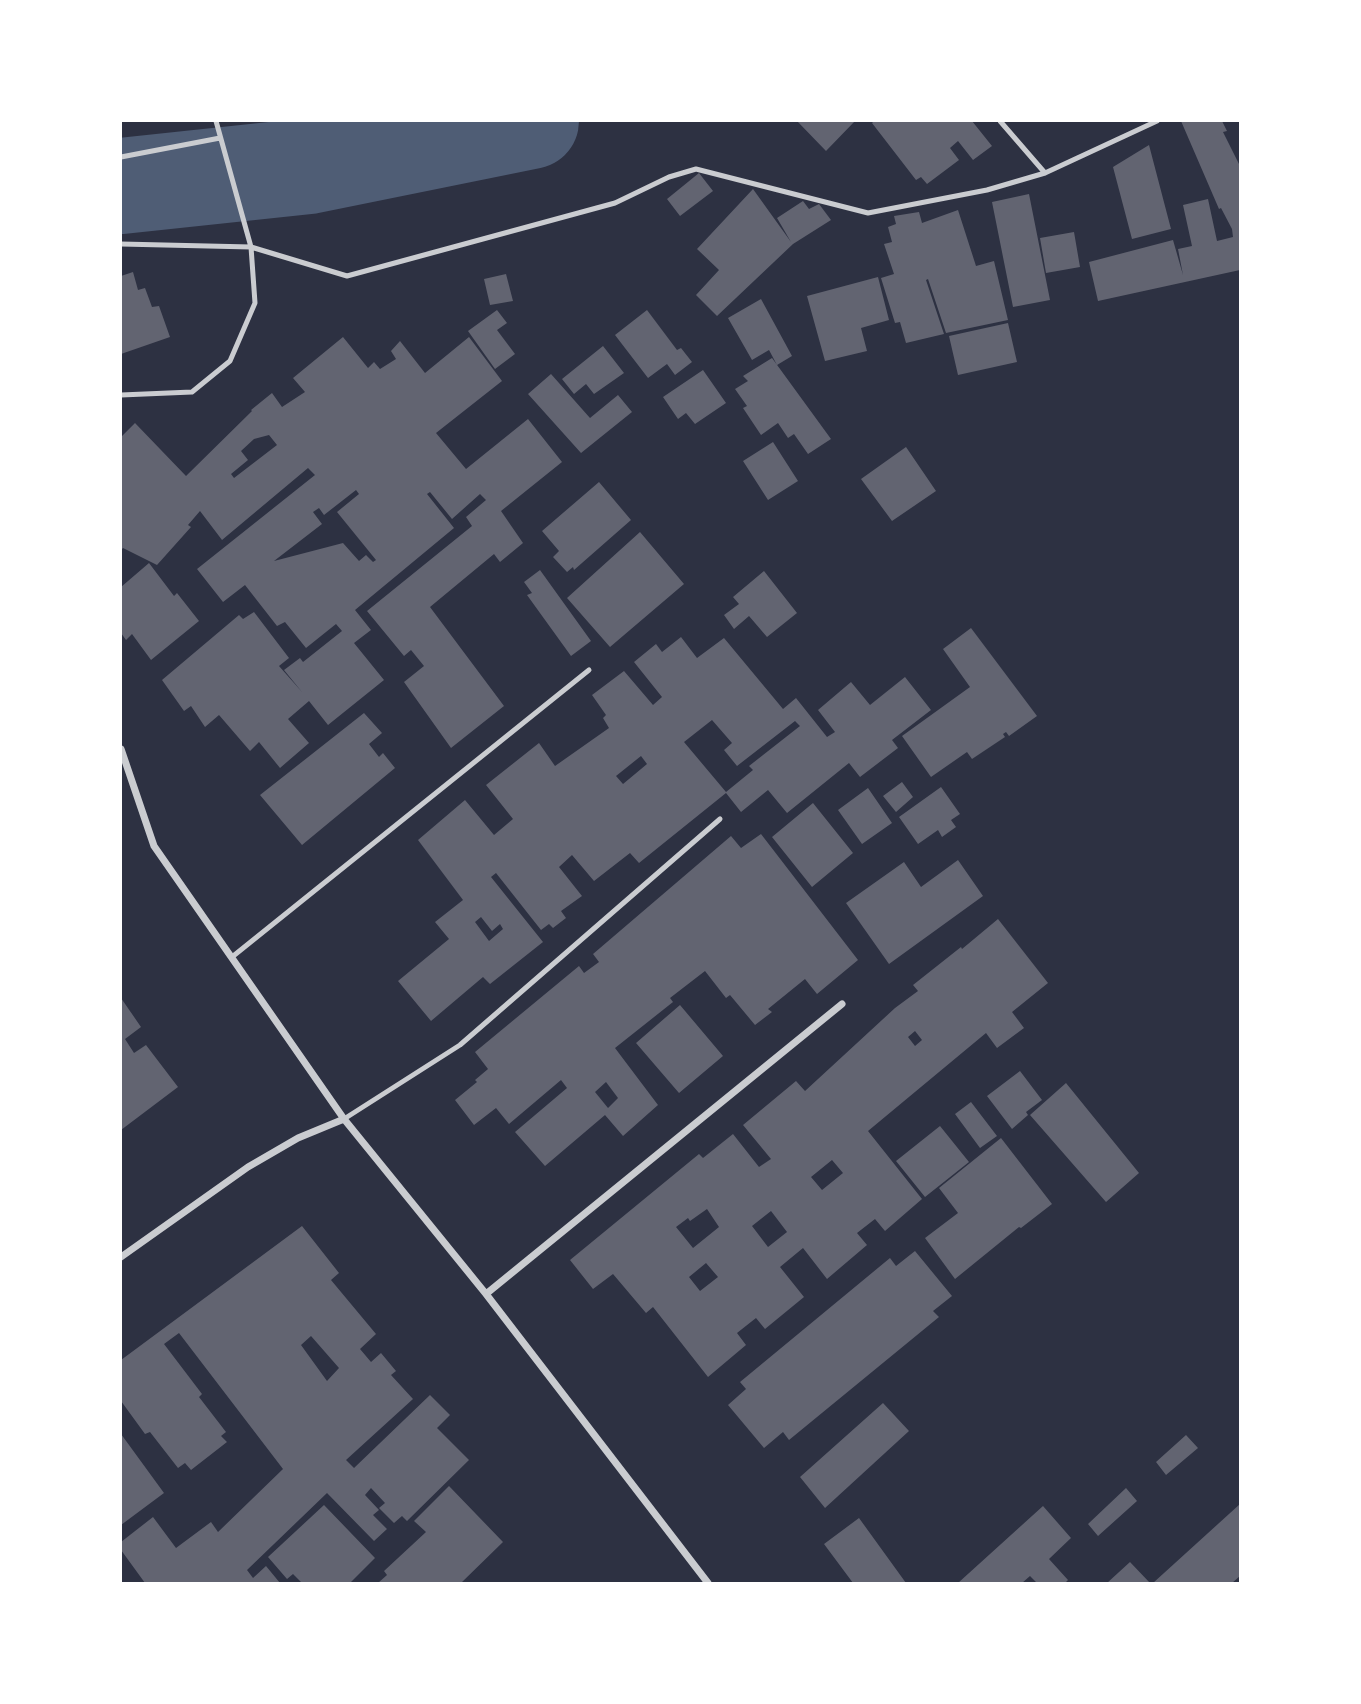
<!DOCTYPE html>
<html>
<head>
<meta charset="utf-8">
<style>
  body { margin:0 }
  #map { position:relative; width:1361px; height:1704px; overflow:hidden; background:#2d3142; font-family:Karla,sans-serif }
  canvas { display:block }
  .frame { position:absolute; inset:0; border:122px solid #fff; pointer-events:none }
</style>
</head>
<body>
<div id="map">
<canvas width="1361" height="1704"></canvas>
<div class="frame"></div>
</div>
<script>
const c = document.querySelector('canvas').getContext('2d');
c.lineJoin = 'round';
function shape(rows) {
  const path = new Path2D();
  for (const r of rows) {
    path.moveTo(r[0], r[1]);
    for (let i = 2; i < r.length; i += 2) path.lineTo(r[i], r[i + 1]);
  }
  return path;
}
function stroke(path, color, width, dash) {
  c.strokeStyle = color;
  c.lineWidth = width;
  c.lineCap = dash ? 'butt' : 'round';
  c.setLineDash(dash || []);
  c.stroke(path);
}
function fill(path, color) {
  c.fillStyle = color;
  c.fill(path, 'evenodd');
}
stroke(shape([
  [121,186,309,166,531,121]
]), '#4f5d75', 96);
fill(shape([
  [797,121,855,121,826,151],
  [874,121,972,121,992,146,973,160,958,141,950,148,959,160,927,184,921,177,916,180,872,123],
  [1181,121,1222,121,1227,131,1223,132,1240,166,1240,270,1098,301,1089,262,1173,240,1183,275,1178,249,1192,246,1183,205,1208,199,1217,241,1233,237,1232,229,1221,208,1219,209],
  [1149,145,1171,229,1132,239,1113,167],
  [699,173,713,191,680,216,667,199],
  [753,189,791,242,777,218,803,201,809,209,819,204,831,220,793,244,717,316,696,295,719,270,697,249],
  [1029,194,1050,300,1013,307,992,202],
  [958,210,976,266,994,261,1008,320,946,333,928,279,926,280,944,334,906,343,900,322,895,323,881,278,894,274,884,244,892,242,888,227,896,224,894,216,919,212,922,223],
  [1074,232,1080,267,1046,273,1040,238],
  [133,272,138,290,145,288,152,307,159,306,170,337,121,354,121,276],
  [506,274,513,301,490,305,484,279],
  [878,277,889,320,861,328,867,351,825,361,807,296],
  [761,299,792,356,777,365,769,350,752,360,728,318],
  [497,310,507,323,497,330,515,354,495,369,468,331],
  [647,310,677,350,681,348,692,362,675,375,667,364,648,378,615,335],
  [1008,323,1017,362,958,375,949,336],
  [343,337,368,368,374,362,380,369,396,359,391,351,400,341,425,373,469,337,502,381,436,433,466,469,528,419,562,462,501,511,523,543,500,562,494,554,430,607,504,706,451,748,404,682,424,666,411,650,404,656,367,611,472,526,466,517,486,500,480,494,452,519,430,492,427,494,454,528,355,610,371,630,354,643,384,680,328,725,309,701,288,719,309,743,280,768,259,742,250,751,219,715,205,727,191,706,184,711,162,680,239,615,243,619,254,612,289,658,279,666,302,692,284,670,300,658,303,662,342,631,336,624,306,648,285,622,277,626,245,585,223,602,197,569,315,475,308,468,222,540,200,511,188,525,191,527,157,565,123,548,121,550,121,437,135,423,186,476,252,411,251,410,272,393,282,407,305,392,293,378],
  [269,435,277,445,234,478,231,474,248,460,241,451,254,439],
  [356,490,359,494,337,512,376,560,373,562,366,555,359,561,343,543,274,561,322,524,313,512,319,508,324,515],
  [603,346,624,373,594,394,586,384,574,394,562,379],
  [772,358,831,439,808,454,794,434,788,438,778,423,761,435,743,408,747,406,735,389,748,381,743,376],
  [703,370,726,403,695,424,686,413,678,419,663,397],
  [551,374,590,418,618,395,632,412,581,453,528,394],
  [773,442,798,481,768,500,743,461],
  [906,447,936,491,892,521,861,479],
  [599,482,631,520,574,570,573,567,567,572,553,557,559,551,542,531],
  [640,532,684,584,610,647,567,598],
  [149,563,174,596,177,593,199,621,151,660,132,634,126,640,121,633,121,587],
  [540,570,591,641,571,656,527,595,532,593,524,582],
  [764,571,797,613,767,637,749,616,734,629,724,615,739,604,733,597],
  [971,628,1037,716,1009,736,1006,732,1003,734,1005,737,972,759,967,752,931,777,902,736,970,687,943,649],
  [681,637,697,658,724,638,783,709,796,698,827,737,835,732,818,710,851,682,870,705,905,677,931,710,892,740,898,748,860,777,849,763,787,813,768,790,741,812,726,793,639,863,630,853,594,881,572,855,559,867,582,896,561,911,566,918,553,928,549,924,541,930,496,873,491,877,543,942,490,984,483,977,431,1021,398,981,449,939,435,922,463,900,418,840,465,800,494,835,513,819,486,785,539,743,555,766,609,728,603,718,606,715,592,695,624,671,653,705,662,697,634,662,656,644,662,652],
  [712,720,732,743,724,750,737,766,795,721,800,726,749,766,753,770,726,792,684,742],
  [641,756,647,764,623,784,616,776],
  [481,917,492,931,500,924,503,929,489,941,475,922],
  [364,713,382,733,369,744,379,757,383,753,395,768,302,845,260,795],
  [902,782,913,797,896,812,883,796],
  [941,787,960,814,951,820,956,827,942,837,938,830,918,844,899,817],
  [868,788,892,823,862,844,838,810],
  [813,803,853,853,812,887,772,837],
  [761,834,858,960,817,994,805,979,768,1009,772,1012,755,1025,730,995,726,998,705,971,670,998,673,1002,615,1048,658,1105,623,1136,605,1115,545,1166,515,1132,567,1088,561,1080,509,1124,496,1108,474,1125,455,1100,477,1082,475,1080,488,1069,475,1052,579,966,584,973,599,962,593,954,731,836,741,848],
  [606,1082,618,1098,608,1108,595,1092],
  [958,860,983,896,889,964,846,903,904,862,921,887],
  [998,919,1048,983,1012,1012,1024,1028,997,1048,986,1033,868,1131,922,1199,885,1231,875,1219,857,1233,867,1245,827,1279,803,1248,780,1267,804,1297,765,1329,756,1318,737,1333,746,1345,708,1377,653,1307,646,1313,613,1274,593,1289,570,1260,699,1154,703,1158,733,1134,759,1167,771,1159,743,1125,796,1081,805,1091,895,1008,918,991,913,985,961,947,962,949],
  [915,1031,922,1040,915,1046,908,1037],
  [832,1160,843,1173,822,1190,811,1177],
  [707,1209,719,1227,693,1248,676,1227,688,1218,690,1221],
  [771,1211,787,1232,768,1247,752,1226],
  [706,1263,718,1277,700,1291,689,1277],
  [121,998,141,1027,125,1039,134,1053,146,1045,178,1087,121,1130],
  [680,1005,723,1056,679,1093,636,1043],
  [1020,1071,1042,1100,1026,1112,1028,1115,1012,1129,987,1096],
  [1066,1083,1139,1173,1106,1202,1030,1115],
  [971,1102,997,1136,980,1148,955,1114],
  [940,1126,969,1162,925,1197,896,1161],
  [1001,1138,1052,1204,1021,1228,1019,1227,955,1279,925,1238,958,1213,939,1188],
  [302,1226,339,1273,331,1280,376,1334,360,1349,371,1362,381,1353,396,1371,391,1375,413,1399,346,1460,354,1468,430,1395,450,1415,437,1428,469,1460,407,1521,402,1516,394,1523,379,1508,385,1503,371,1488,365,1495,379,1510,373,1515,387,1529,374,1541,327,1493,247,1570,253,1578,266,1566,280,1583,145,1583,121,1550,121,1542,153,1517,176,1548,211,1522,218,1532,283,1469,179,1333,164,1344,202,1394,199,1397,226,1432,221,1436,227,1442,191,1470,185,1463,178,1468,150,1432,145,1434,121,1401,121,1360],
  [311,1336,339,1368,327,1381,301,1345],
  [915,1251,952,1296,933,1311,939,1317,789,1440,783,1432,764,1448,728,1405,746,1389,740,1382,890,1258,896,1266],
  [883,1403,909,1431,825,1508,800,1477],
  [121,1434,164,1493,121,1525],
  [1186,1435,1198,1448,1166,1475,1156,1462],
  [449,1486,503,1542,461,1583,378,1583,387,1575,384,1571,426,1532,414,1521],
  [1126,1488,1137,1501,1098,1536,1088,1524],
  [1240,1504,1240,1576,1232,1583,1153,1583],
  [324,1505,375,1558,350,1583,302,1583,293,1574,287,1579,268,1557],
  [1043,1506,1071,1538,1049,1559,1068,1580,1065,1583,1037,1583,1030,1576,1022,1583,958,1583],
  [859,1518,906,1583,853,1583,824,1544],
  [1130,1562,1150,1583,1107,1583]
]), '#626471');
stroke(shape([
  [1000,121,1045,173],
  [121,157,220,138],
  [121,244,251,247,347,276,615,203,669,177,696,169,868,213,987,190,1045,173,1157,121],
  [121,395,192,392,230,361,255,303,251,247,216,121],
  [232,957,589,670],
  [344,1119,460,1045,720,819]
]), '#caccd0', 5);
stroke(shape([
  [121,749,154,846,344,1119,486,1294,708,1583],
  [121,1257,248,1167,298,1138,344,1119],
  [486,1294,842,1004]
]), '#caccd0', 7);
</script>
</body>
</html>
